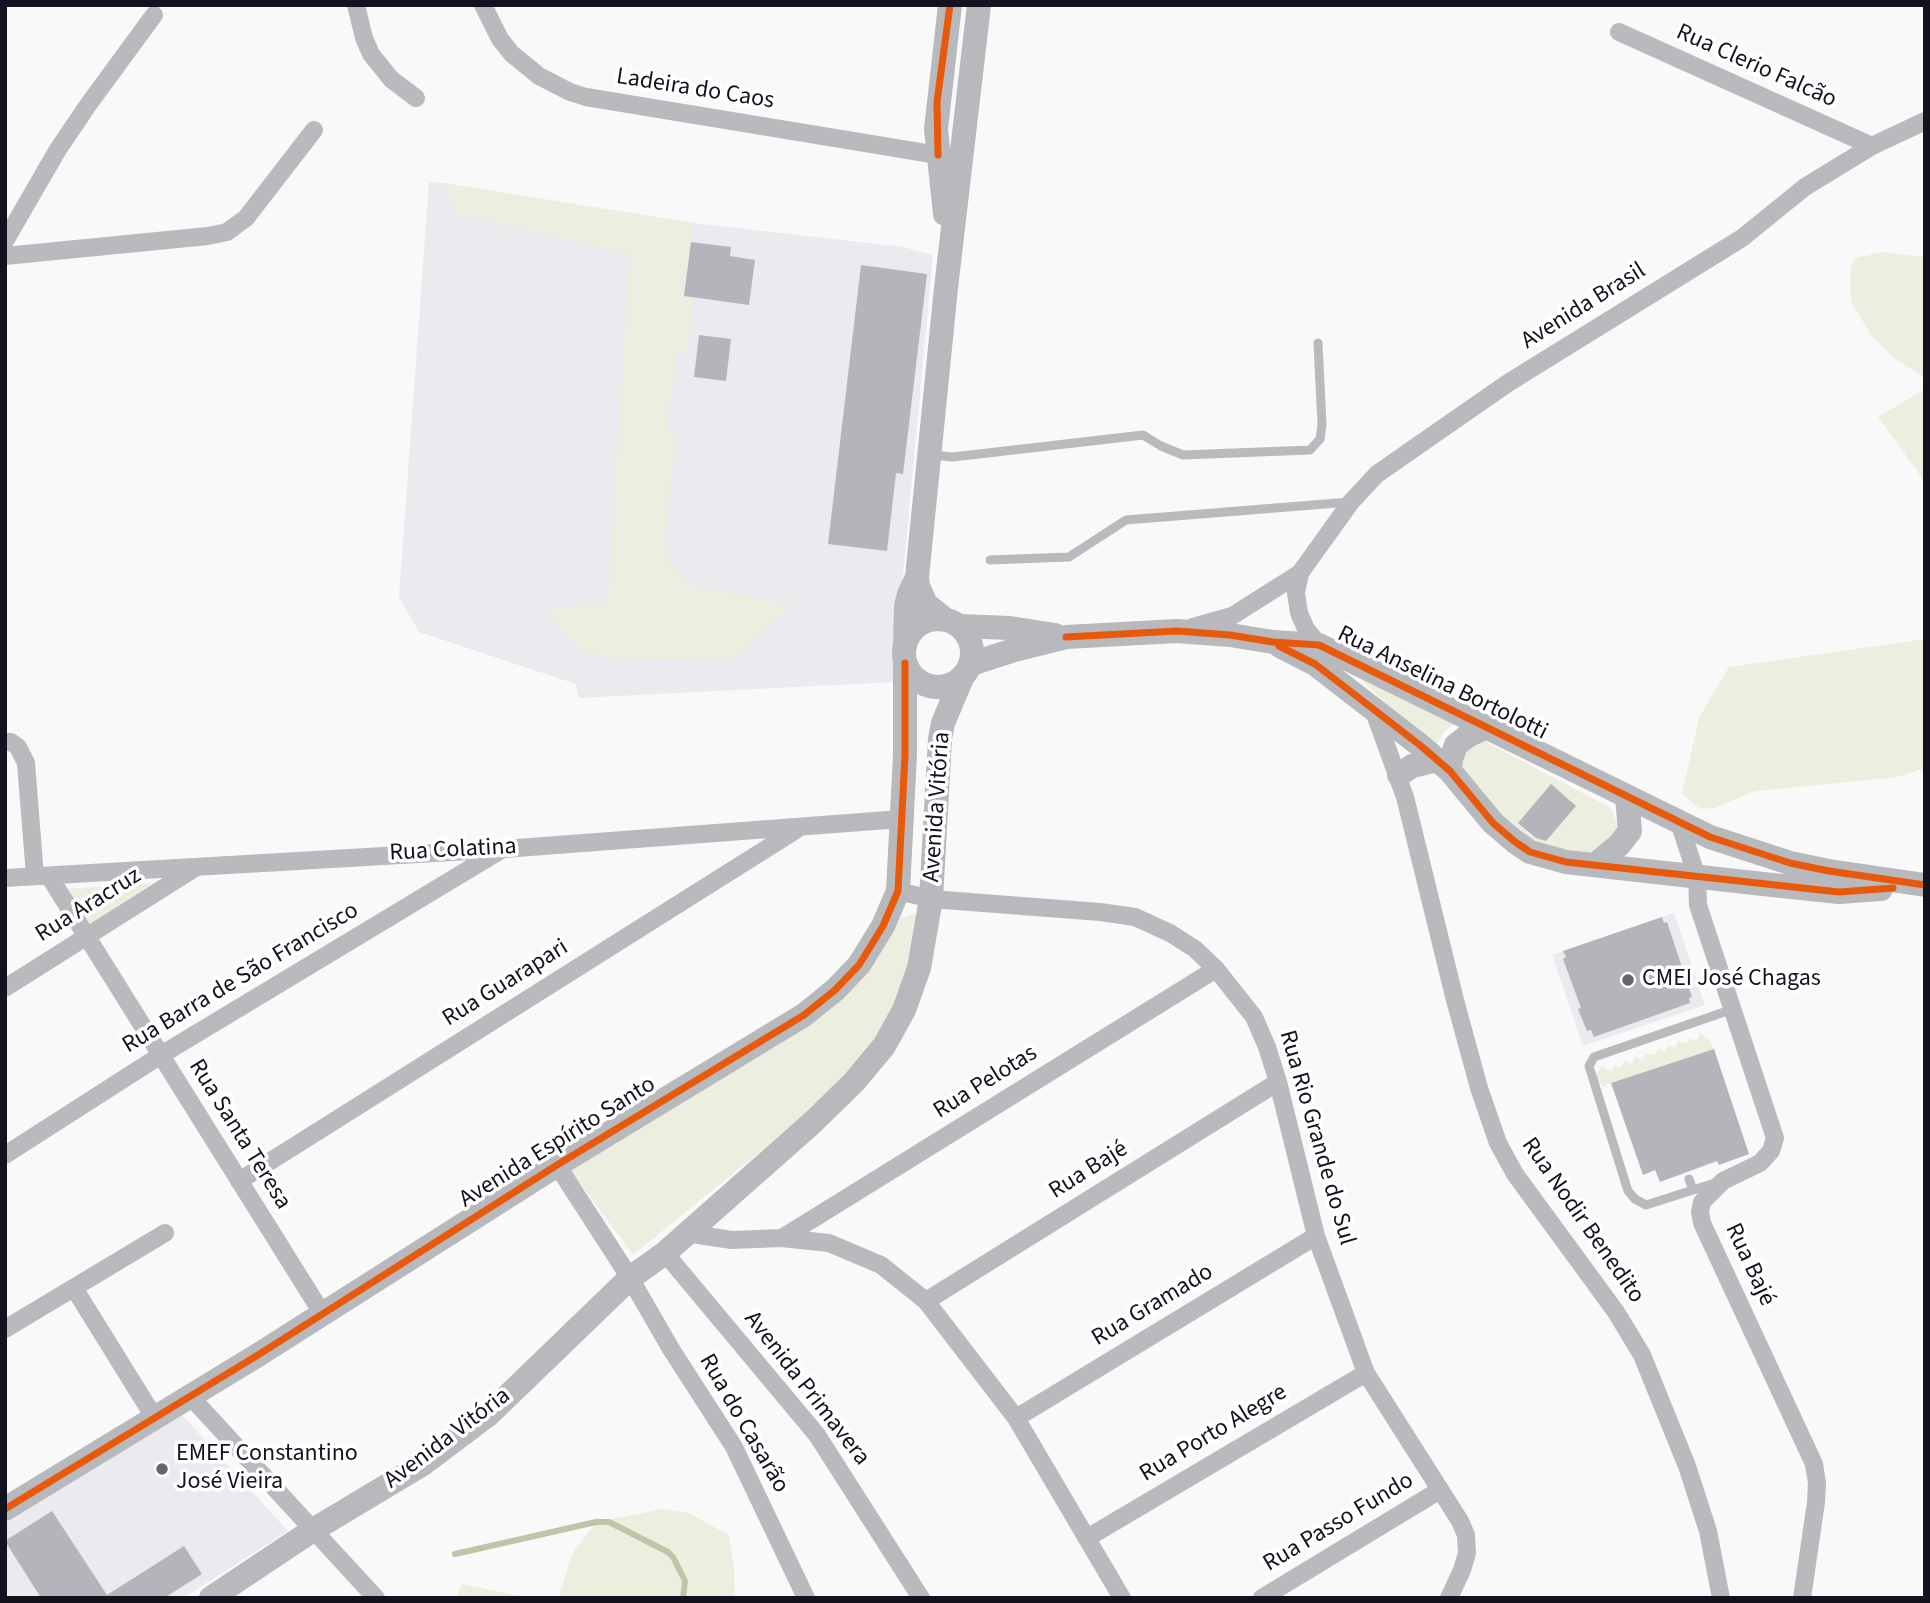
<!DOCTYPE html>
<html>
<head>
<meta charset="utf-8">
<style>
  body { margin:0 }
  #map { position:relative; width:1930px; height:1603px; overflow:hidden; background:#f9f9f9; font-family:"Source Sans 3",sans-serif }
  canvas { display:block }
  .frame { position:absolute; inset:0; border:7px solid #13131f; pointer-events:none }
</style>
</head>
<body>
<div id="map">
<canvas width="1930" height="1603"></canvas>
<div class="frame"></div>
</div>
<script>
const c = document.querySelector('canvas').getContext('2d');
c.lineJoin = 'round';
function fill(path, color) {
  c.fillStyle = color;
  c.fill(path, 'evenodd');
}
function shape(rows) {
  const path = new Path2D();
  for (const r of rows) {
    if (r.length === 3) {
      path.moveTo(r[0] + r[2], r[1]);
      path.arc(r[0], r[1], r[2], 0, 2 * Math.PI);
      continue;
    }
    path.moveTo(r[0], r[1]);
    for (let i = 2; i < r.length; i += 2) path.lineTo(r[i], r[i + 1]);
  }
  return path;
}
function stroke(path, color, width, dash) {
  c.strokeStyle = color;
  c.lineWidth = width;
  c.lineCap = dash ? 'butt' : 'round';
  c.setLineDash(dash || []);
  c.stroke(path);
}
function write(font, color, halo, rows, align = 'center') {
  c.font = font + ' "Source Sans 3",sans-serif';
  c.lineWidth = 7;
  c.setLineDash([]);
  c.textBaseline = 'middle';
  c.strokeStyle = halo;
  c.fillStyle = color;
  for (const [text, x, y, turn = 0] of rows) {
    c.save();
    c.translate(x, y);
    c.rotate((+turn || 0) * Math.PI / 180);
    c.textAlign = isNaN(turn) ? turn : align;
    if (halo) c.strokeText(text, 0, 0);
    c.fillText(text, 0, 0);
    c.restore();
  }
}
fill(shape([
  [429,181,693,223,903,247,933,255,893,682,579,698,576,684,419,632,399,597],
  [1674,913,1705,1005,1583,1046,1552,955],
  [182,1415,288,1531,183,1598,10,1598,5,1590,5,1523]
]), '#ebebef');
fill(shape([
  [444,183,693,223,684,296,694,298,687,352,677,351,666,432,676,434,664,546,671,566,686,582,696,587,792,605,736,657,619,661,584,651,566,637,559,628,550,607,608,605,630,254,456,214],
  [1884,252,1925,257,1925,378,1893,357,1872,336,1852,304,1850,291,1851,267,1856,258],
  [1925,389,1925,482,1878,417],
  [1925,639,1925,768,1897,777,1755,791,1714,808,1700,809,1682,794,1699,718,1729,667],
  [1361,679,1455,723,1446,730,1436,745,1405,723],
  [1479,738,1611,808,1617,823,1617,832,1593,860,1528,839,1465,784,1459,756],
  [153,883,88,925,65,889],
  [924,912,895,1008,875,1042,846,1074,806,1114,633,1255,568,1167,790,1038,844,997,866,976,891,934,896,919],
  [1700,1033,1709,1040,1714,1049,1611,1083,1605,1085,1606,1088,1597,1081,1597,1074,1602,1066,1611,1072,1614,1065,1621,1067,1624,1061,1632,1064,1635,1056,1642,1060,1646,1053,1655,1055,1658,1048,1665,1052,1668,1045,1675,1048,1678,1041,1687,1044,1689,1038,1697,1041],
  [663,1509,689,1513,729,1535,734,1569,735,1598,558,1598,573,1552,597,1522],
  [462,1584,530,1598,456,1598]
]), '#ecefdf');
stroke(shape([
  [455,1554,596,1522,609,1522,668,1552,673,1557,685,1581,683,1598]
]), '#c0c5a7', 6);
fill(shape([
  [691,242,731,247,730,256,755,260,749,305,684,296],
  [861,265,927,274,903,474,896,473,887,551,828,544],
  [699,335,731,339,726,381,694,377],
  [1551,784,1576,806,1546,841,1536,838,1518,823],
  [1662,917,1664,923,1667,922,1692,997,1689,998,1690,1003,1594,1037,1591,1030,1587,1031,1578,1009,1581,1008,1563,959,1566,957,1563,951],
  [1714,1049,1749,1154,1719,1165,1717,1161,1660,1182,1655,1170,1643,1175,1611,1083],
  [52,1511,107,1595,184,1546,202,1574,164,1598,41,1598,5,1541]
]), '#b4b4bb');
stroke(shape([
  [932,455,953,457,1143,435,1161,446,1183,455,1310,450,1320,439,1322,425,1318,343],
  [990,560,1069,557,1126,520,1350,502],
  [1689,1179,1693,1190],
  [1715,1183,1646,1205,1635,1199,1628,1191,1589,1066,1594,1057,1733,1009]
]), '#b9babe', 9);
stroke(shape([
  [356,5,364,38,371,54,391,79,416,98],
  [483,5,500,39,512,54,539,76,570,92,586,97,938,155],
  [1619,32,1872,146],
  [5,241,57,151,88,105,154,15],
  [5,256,208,236,227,232,246,218,314,130],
  [1300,573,1296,593,1299,613,1306,629,1319,645],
  [1193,627,1232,616,1300,573,1351,502,1377,474,1508,383,1742,238,1805,187,1872,146,1925,121],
  [1373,709,1405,797,1455,1000,1479,1088,1498,1143,1515,1174,1616,1312,1642,1355,1687,1466,1708,1531,1721,1598],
  [5,742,11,742,18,747,26,763,35,876],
  [1679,822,1697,877,1698,905,1775,1138,1771,1151,1760,1163,1723,1181,1702,1202,1700,1212,1702,1223,1814,1464,1817,1483,1816,1502,1802,1598],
  [49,876,322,1313],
  [5,878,504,849,901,819],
  [898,891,931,899,1100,912,1135,917,1170,933,1195,949,1216,969,1254,1017,1267,1047,1278,1082,1316,1236,1366,1373,1460,1521,1466,1535,1467,1553,1462,1570,1449,1598],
  [5,988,195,868],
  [5,1155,161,1055,501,850],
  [557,1165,630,1278,671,1349,734,1447,806,1598],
  [239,1181,796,830],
  [685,1233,732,1240,782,1238,829,1243,881,1265,926,1301,1016,1418,1122,1598],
  [782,1238,1216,969],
  [665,1253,817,1435,921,1598],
  [74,1288,154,1417],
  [926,1301,1278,1082],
  [5,1329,165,1233],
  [189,1395,376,1598],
  [1016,1418,1316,1236],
  [1087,1538,1366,1373],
  [1262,1598,1440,1490]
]), '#b9babe', 18);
stroke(shape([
  [945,214,936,129,950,5],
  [938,653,34],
  [946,620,926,604,918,586,917,577,946,288,979,5],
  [959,626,1010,628,1055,635],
  [905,646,906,606,909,594,917,577],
  [1280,646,1315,664,1421,746,1450,771,1493,823,1514,841,1530,852,1566,862,1763,884,1839,892,1881,889],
  [971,664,1014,650,1066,637,1177,631,1230,635,1273,642,1319,645,1710,837,1790,863,1829,871,1925,885],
  [1450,771,1451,759,1456,745,1469,735,1485,728],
  [1399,775,1412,766,1437,760],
  [1596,864,1619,845,1630,831,1627,797],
  [5,1509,258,1355,557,1165,804,1015,835,990,859,965,883,926,898,891,905,755,905,663],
  [211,1598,313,1530,423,1464,488,1415,630,1278,665,1253,812,1123,854,1082,884,1046,904,1010,919,968,931,899,940,739,943,723,962,678]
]), '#b8b9bd', 24);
stroke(shape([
  [938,155,937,102,950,5],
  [1066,637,1177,631,1230,635,1273,642,1319,645,1710,837,1790,863,1829,871,1925,885],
  [1279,646,1315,664,1421,746,1450,771,1493,823,1514,841,1530,852,1566,862,1839,892,1893,888],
  [5,1509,258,1355,557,1165,804,1015,835,990,859,965,883,926,898,891,905,755,905,663]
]), '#e8590c', 7);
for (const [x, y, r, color] of [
  [1628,980,7,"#64646b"],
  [162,1469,7,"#64646b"]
]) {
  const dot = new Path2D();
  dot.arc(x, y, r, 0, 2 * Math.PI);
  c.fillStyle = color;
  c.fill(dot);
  stroke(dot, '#fff', 2.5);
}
write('24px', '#13131f', '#fff', [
  ["Rua Clerio Falcão",1756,67,24],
  ["Ladeira do Caos",695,90,9],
  ["Avenida Brasil",1584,307,-32],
  ["Rua Anselina Bortolotti",1442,684,26],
  ["Avenida Vitória",938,807,-86],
  ["Rua Colatina",453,851,-3],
  ["Rua Aracruz",89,906,-32],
  ["Rua Barra de São Francisco",241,979,-31],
  ["Rua Guarapari",506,984,-32],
  ["Rua Pelotas",986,1083,-32],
  ["Rua Santa Teresa",239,1135,58],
  ["Rua Rio Grande do Sul",1316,1138,74],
  ["Avenida Espírito Santo",558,1143,-32],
  ["Rua Bajé",1089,1171,-32],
  ["Rua Nodir Benedito",1582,1221,55],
  ["Rua Bajé",1749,1265,65],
  ["Rua Gramado",1153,1306,-31],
  ["Avenida Primavera",806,1389,52],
  ["Rua do Casarão",743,1424,60],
  ["Rua Porto Alegre",1214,1434,-31],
  ["Avenida Vitória",448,1439,-37],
  ["Rua Passo Fundo",1339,1523,-31]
]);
write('24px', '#13131f', '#fff', [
  ["CMEI José Chagas",1642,980],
  ["EMEF Constantino",176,1455],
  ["José Vieira",176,1483]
], 'left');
</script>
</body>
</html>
